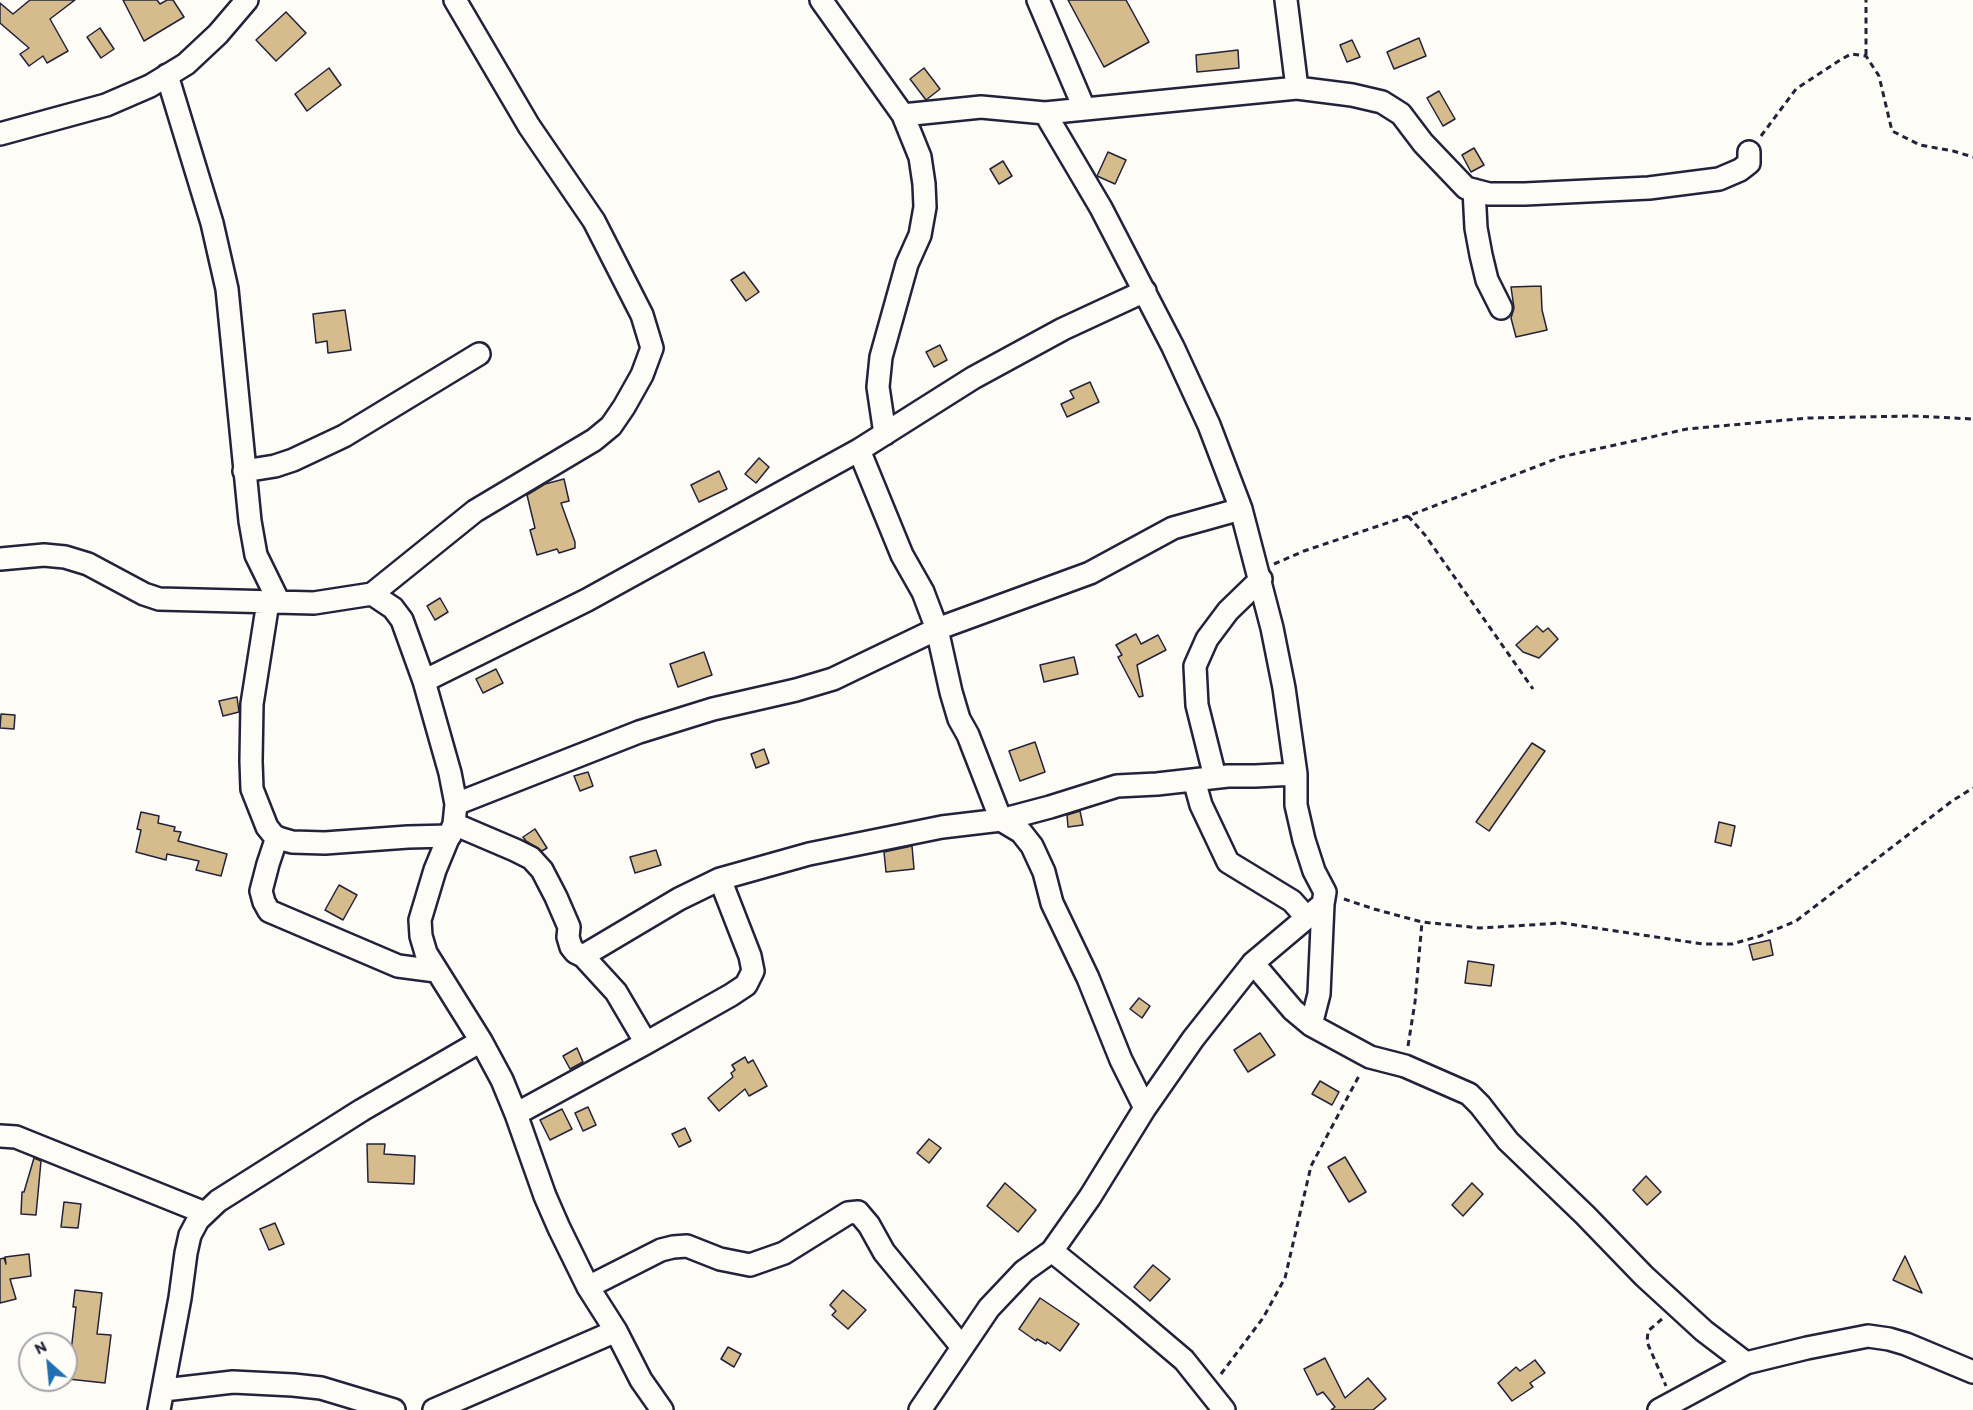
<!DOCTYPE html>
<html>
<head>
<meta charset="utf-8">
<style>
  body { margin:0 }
  #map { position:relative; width:1973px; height:1410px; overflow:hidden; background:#fdfcf7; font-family:Itim,sans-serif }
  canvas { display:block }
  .north { position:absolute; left:18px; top:1332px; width:60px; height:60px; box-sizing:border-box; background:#fdfcf7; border:2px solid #a5a5ac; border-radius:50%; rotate:333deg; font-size:16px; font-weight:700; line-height:24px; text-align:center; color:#22223b }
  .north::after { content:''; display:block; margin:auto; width:21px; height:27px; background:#1f6fb2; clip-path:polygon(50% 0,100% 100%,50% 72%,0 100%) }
</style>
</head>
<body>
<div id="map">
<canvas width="1973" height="1410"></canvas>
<div class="north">N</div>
</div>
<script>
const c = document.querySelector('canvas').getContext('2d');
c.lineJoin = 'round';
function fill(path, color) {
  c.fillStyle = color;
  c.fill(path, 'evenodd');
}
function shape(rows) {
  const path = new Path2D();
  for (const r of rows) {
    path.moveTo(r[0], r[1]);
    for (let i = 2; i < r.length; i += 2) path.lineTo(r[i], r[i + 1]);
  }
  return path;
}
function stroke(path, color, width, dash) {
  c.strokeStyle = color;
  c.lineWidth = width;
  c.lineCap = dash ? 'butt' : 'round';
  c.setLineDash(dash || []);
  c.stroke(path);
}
const building = shape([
  [30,0,75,0,50,19,68,51,47,63,43,56,29,66,20,54,29,48,0,23,0,3,13,14,30,0],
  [123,0,157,0,160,4,167,0,173,0,184,17,144,41,123,0],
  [1068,0,1126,0,1149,42,1104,67,1068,0],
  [286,12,306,33,276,61,256,40,286,12],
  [100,28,114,49,101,58,87,37,100,28],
  [1419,38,1426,56,1394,69,1387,52,1419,38],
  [1352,40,1360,57,1347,62,1340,45,1352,40],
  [1238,50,1239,68,1197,72,1196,55,1238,50],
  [329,68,341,85,307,111,295,94,329,68],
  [924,68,940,89,926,100,910,79,924,68],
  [1439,91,1455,119,1443,126,1427,98,1439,91],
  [1474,148,1484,165,1471,172,1462,155,1474,148],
  [1108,152,1126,160,1115,184,1097,176,1108,152],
  [1003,161,1012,176,999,184,990,169,1003,161],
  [744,272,759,292,746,301,731,280,744,272],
  [1541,286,1542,310,1547,330,1516,337,1511,318,1514,308,1511,287,1541,286],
  [345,310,351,350,328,353,327,341,316,343,313,314,345,310],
  [940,345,947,360,934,367,926,352,940,345],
  [1090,382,1099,402,1067,417,1061,404,1074,398,1070,391,1090,382],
  [759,458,769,467,756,483,745,474,759,458],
  [719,471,727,489,699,502,691,485,719,471],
  [564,479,569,501,561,503,575,542,575,548,559,553,557,549,537,555,530,530,535,528,527,495,545,484,564,479],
  [440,598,448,612,435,620,427,606,440,598],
  [1537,626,1543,632,1548,628,1558,639,1539,658,1523,652,1516,645,1537,626],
  [1136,634,1141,644,1158,635,1166,650,1137,665,1143,696,1139,697,1118,657,1122,655,1116,645,1136,634],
  [704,652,712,675,678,687,670,664,704,652],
  [1074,657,1078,674,1044,682,1040,665,1074,657],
  [496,669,503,683,483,693,476,679,496,669],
  [237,697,239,712,223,716,219,701,237,697],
  [1,714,15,715,14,729,0,728,1,714],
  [1035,742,1045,772,1020,781,1009,751,1035,742],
  [1532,743,1545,751,1489,831,1476,822,1532,743],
  [764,749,769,763,756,768,751,754,764,749],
  [588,772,593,786,580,791,574,776,588,772],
  [1080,811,1083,825,1068,827,1067,815,1080,811],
  [141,812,159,816,158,823,175,827,174,831,181,832,178,841,227,854,221,876,196,870,199,861,167,854,166,860,136,852,141,830,137,829,141,812],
  [1719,822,1735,826,1731,846,1715,842,1719,822],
  [535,829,547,848,542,851,526,841,523,837,535,829],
  [912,846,914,869,886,872,884,852,912,846],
  [656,850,661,865,635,873,630,857,656,850],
  [339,885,357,895,343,920,325,910,339,885],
  [1770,940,1773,955,1753,960,1749,945,1770,940],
  [1468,961,1494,965,1491,986,1465,983,1468,961],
  [1139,998,1150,1006,1142,1018,1130,1009,1139,998],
  [1260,1033,1275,1055,1248,1072,1234,1050,1260,1033],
  [577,1048,583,1062,570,1069,563,1056,577,1048],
  [745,1057,748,1063,753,1060,767,1086,749,1096,745,1089,719,1111,708,1098,733,1077,731,1073,735,1070,732,1065,745,1057],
  [1320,1081,1339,1092,1332,1105,1312,1094,1320,1081],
  [588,1107,596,1125,583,1131,575,1113,588,1107],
  [562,1109,572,1129,550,1140,540,1120,562,1109],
  [685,1128,691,1141,679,1147,672,1134,685,1128],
  [929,1139,941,1148,929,1163,917,1153,929,1139],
  [367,1144,385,1144,384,1154,415,1156,414,1184,368,1182,367,1144],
  [1345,1157,1366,1192,1349,1202,1328,1167,1345,1157],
  [34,1158,41,1161,36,1215,21,1214,22,1192,24,1192,34,1158],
  [1646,1176,1661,1192,1647,1205,1633,1190,1646,1176],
  [1005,1183,1036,1210,1018,1232,987,1206,1005,1183],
  [1472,1183,1483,1194,1463,1216,1452,1205,1472,1183],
  [64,1202,81,1204,78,1228,61,1227,64,1202],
  [275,1223,284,1244,269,1250,260,1229,275,1223],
  [29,1254,31,1276,10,1279,16,1299,0,1303,0,1259,4,1258,6,1264,5,1257,29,1254],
  [1905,1256,1922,1293,1893,1280,1905,1256],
  [1153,1265,1170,1279,1150,1301,1134,1287,1153,1265],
  [75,1290,102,1293,97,1334,111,1335,105,1383,68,1379,76,1307,73,1307,75,1290],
  [843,1290,866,1310,848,1329,832,1315,836,1311,830,1305,843,1290],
  [1040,1298,1079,1324,1060,1351,1047,1342,1046,1344,1037,1339,1036,1341,1019,1329,1040,1298],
  [728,1347,741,1354,734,1367,721,1359,728,1347],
  [1325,1358,1345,1398,1368,1378,1386,1399,1373,1410,1331,1410,1335,1407,1323,1392,1317,1395,1304,1369,1325,1358],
  [1535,1360,1545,1373,1530,1383,1533,1387,1512,1401,1498,1383,1516,1367,1520,1371,1535,1360]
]);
fill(building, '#d6bc8c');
stroke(building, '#22223b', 1.5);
const minor = shape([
  [821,0,903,115,920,157,924,184,925,207,920,235,907,264,881,357,878,387,885,434],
  [1038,0,1084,108],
  [1286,0,1297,88],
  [167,75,212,223,227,289,250,521,256,555,279,602],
  [903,115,981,107,1045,113,1297,88,1352,95,1382,102,1401,114,1423,143,1466,188,1489,194,1525,194,1649,188,1719,179,1740,170,1749,163,1749,152],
  [0,134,106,105,150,86,186,64,218,34,247,0],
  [1474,190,1476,228,1481,255,1487,280,1501,308],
  [859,450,902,555,923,592,937,629,951,692,959,719,968,735,1001,820,1050,807,1117,786,1157,784,1228,776,1255,776,1296,774],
  [244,471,275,466,293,460,344,436,479,354],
  [0,559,44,555,65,557,88,564,144,594,159,599,314,603,372,594,393,608,402,620,424,681,450,773,456,804,454,824,435,870,420,920,421,936,426,953,481,1041,502,1080,516,1114,545,1196,559,1228,588,1287,616,1331,641,1380,662,1410],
  [372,594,475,511,594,440,611,426,624,407,642,375,652,348,642,315,594,221,529,126,455,0],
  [268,602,252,704,251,761,252,789,267,827,275,837,292,842,325,843,408,837,450,836],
  [424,681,587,600,859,450,973,378,1063,329,1145,291],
  [1215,777,1197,705,1195,666,1207,639,1228,611,1261,579],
  [1194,780,1201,805,1228,862,1292,901,1307,918],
  [456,804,639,732,713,709,796,690,833,679,937,629,1090,573,1173,528,1241,509],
  [454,824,515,850,531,858,542,870,556,897,569,927,568,937,571,947,575,952,583,956,616,992,646,1043],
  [277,837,268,864,261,891,264,902,269,911,398,966,436,971],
  [583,956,679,899,720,879,809,854,942,827,1001,820,1021,832,1032,846,1044,872,1052,903,1088,978,1121,1060,1145,1108],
  [1253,963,1293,1010,1311,1025,1370,1057,1405,1066,1469,1094,1480,1105,1508,1141,1585,1215,1644,1276,1704,1331,1746,1363],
  [1311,1025,1319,994,1323,904],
  [516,1114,646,1043,731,995,746,985,753,971,750,956,720,879],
  [0,1136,16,1137,205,1213],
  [1052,1251,1125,1310,1184,1360,1224,1410],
  [588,1287,661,1250,673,1247,687,1246,720,1259,750,1265,784,1253,848,1213,858,1212,869,1225,884,1252,962,1347],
  [164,1390,233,1382,293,1385,321,1388,394,1410],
  [159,1410,180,1298,186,1253,190,1235,198,1220,218,1201,362,1110,481,1041],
  [434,1410,616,1331],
  [920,1410,989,1308,1024,1271,1052,1251,1090,1197,1145,1108,1193,1039,1253,963,1323,904,1325,892,1314,871,1304,840,1296,805,1296,774,1284,688,1272,628,1241,509,1209,425,1173,347,1101,208,1045,113],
  [1659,1410,1746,1363,1807,1348,1868,1336,1889,1339,1906,1344,1973,1372]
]);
stroke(minor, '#22223b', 26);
stroke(shape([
  [1866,55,1866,0],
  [1761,136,1796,89,1840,60,1851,54,1866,56,1879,76,1892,131,1920,145,1953,151,1973,157],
  [1408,516,1425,535,1533,689],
  [1274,564,1304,551,1408,516,1561,457,1687,429,1808,418,1912,416,1973,419],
  [1344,899,1374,909,1422,922,1480,928,1562,923,1703,944,1732,944,1760,936,1796,921,1952,801,1973,788],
  [1408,1046,1415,1002,1422,922],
  [1662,1319,1648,1331,1647,1342,1666,1386],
  [1221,1374,1263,1318,1285,1278,1311,1166,1360,1074]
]), '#22223b', 3, [6, 4.5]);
stroke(minor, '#fdfcf7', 21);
</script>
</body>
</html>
